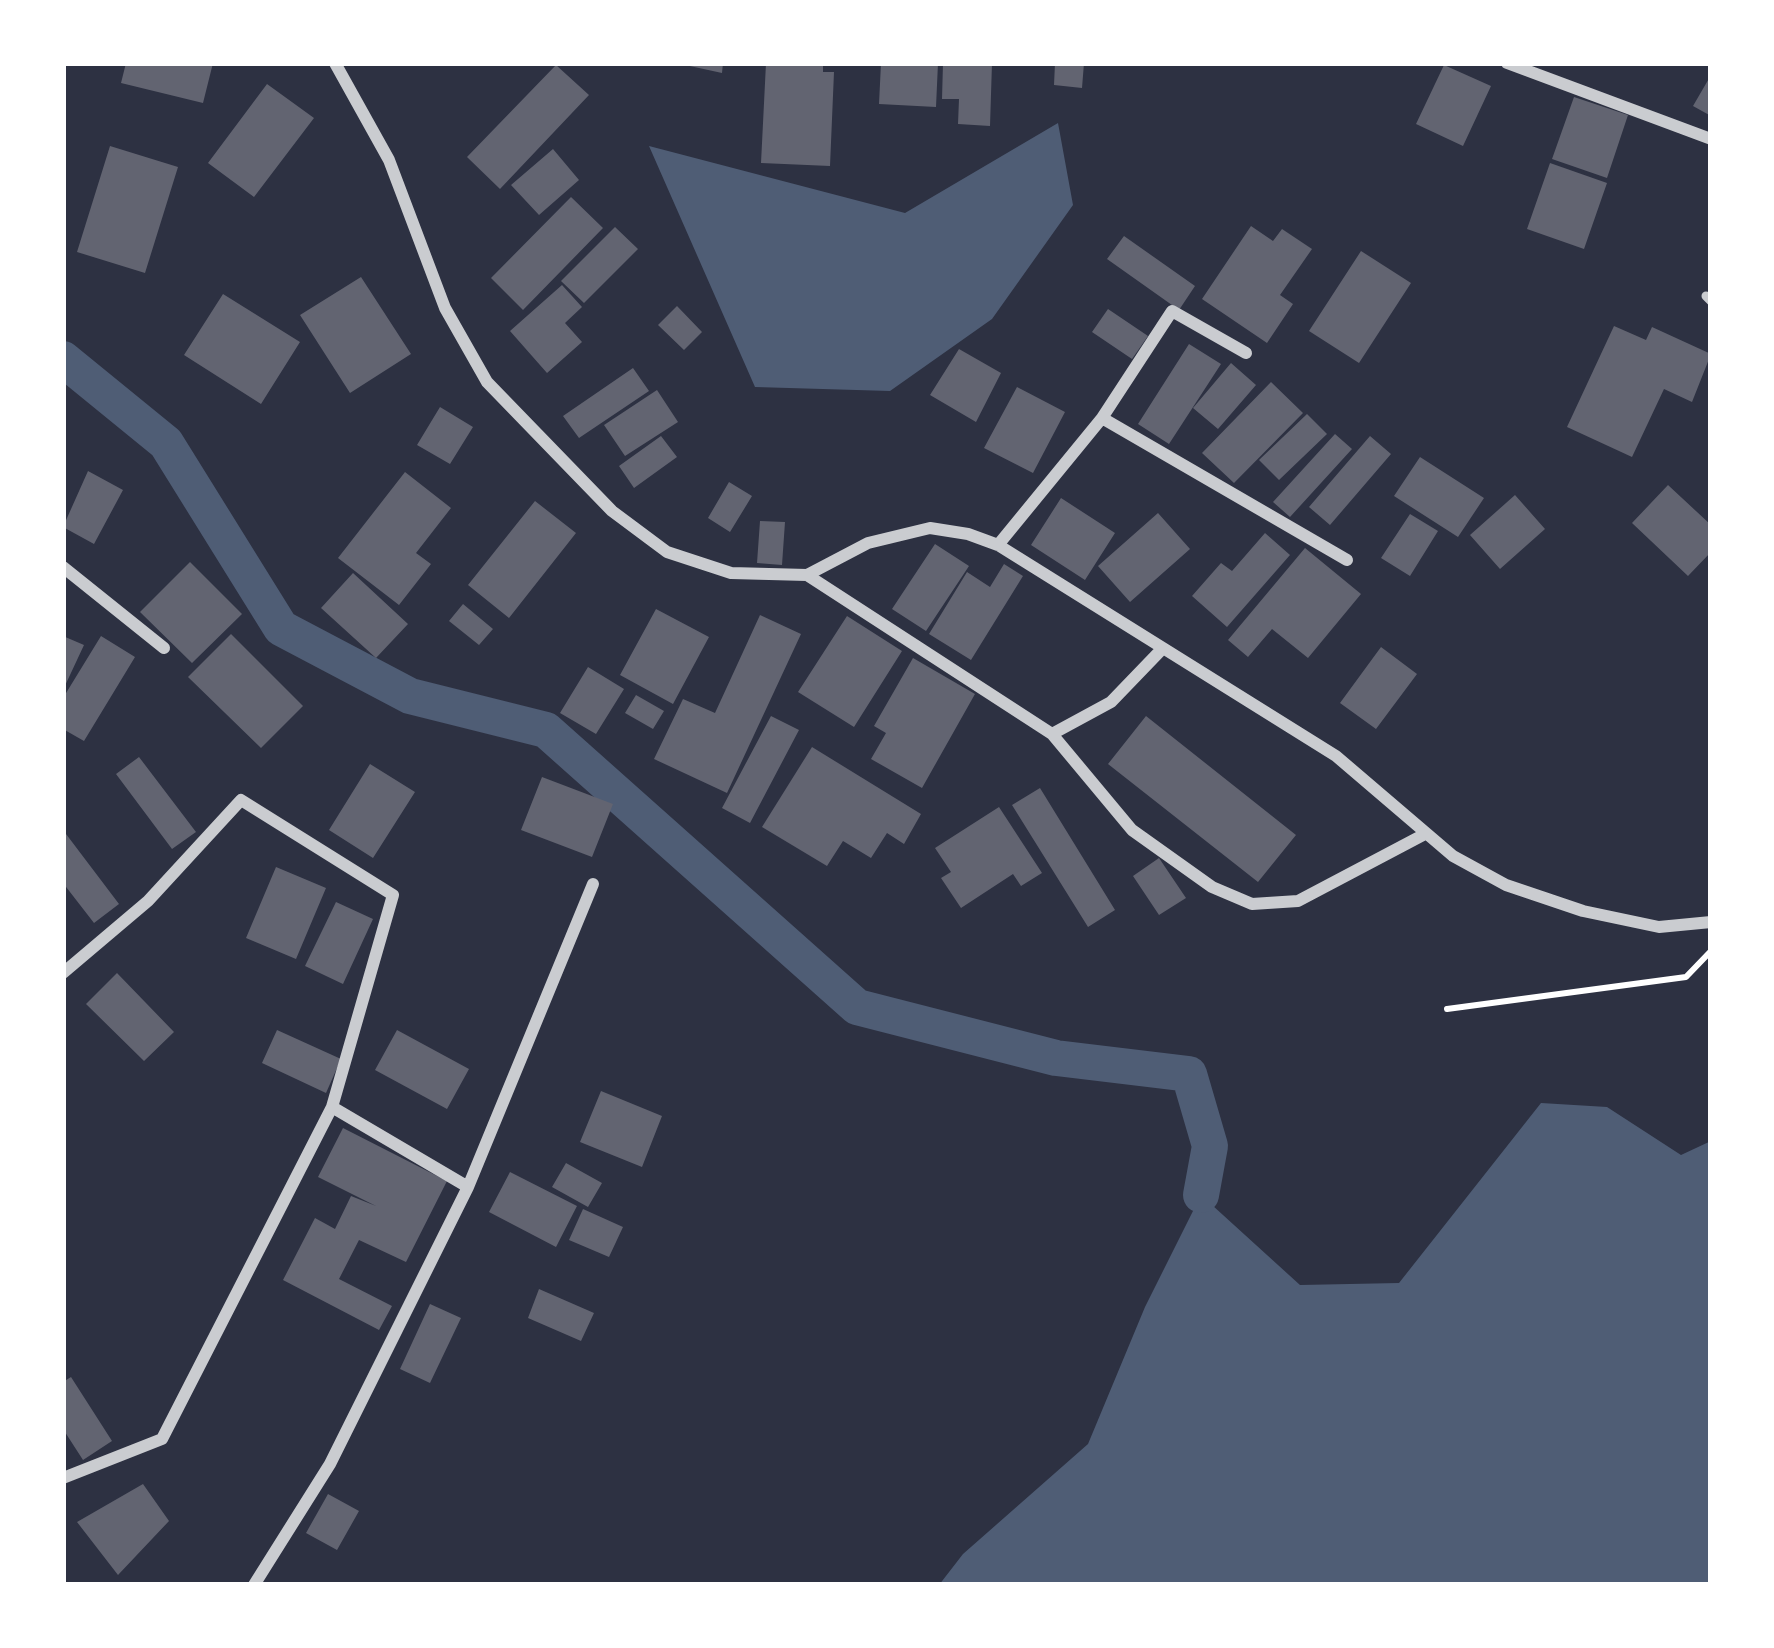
<!DOCTYPE html>
<html>
<head>
<meta charset="utf-8">
<style>
  body { margin:0 }
  #map { position:relative; width:1774px; height:1648px; overflow:hidden; background:#2d3142; font-family:Signika,sans-serif }
  canvas { display:block }
  .frame { position:absolute; inset:0; border:66px solid #fff; pointer-events:none }
</style>
</head>
<body>
<div id="map">
<canvas width="1774" height="1648"></canvas>
<div class="frame"></div>
</div>
<script>
const c = document.querySelector('canvas').getContext('2d');
c.lineJoin = 'round';
function fill(path, color) {
  c.fillStyle = color;
  c.fill(path, 'evenodd');
}
function shape(rows) {
  const path = new Path2D();
  for (const r of rows) {
    path.moveTo(r[0], r[1]);
    for (let i = 2; i < r.length; i += 2) path.lineTo(r[i], r[i + 1]);
  }
  return path;
}
function stroke(path, color, width, dash) {
  c.strokeStyle = color;
  c.lineWidth = width;
  c.lineCap = dash ? 'butt' : 'round';
  c.setLineDash(dash || []);
  c.stroke(path);
}
fill(shape([
  [1058,123,1073,205,992,319,890,391,755,387,649,146,905,213],
  [1541,1103,1607,1107,1681,1155,1711,1141,1711,1585,939,1585,963,1554,1088,1444,1145,1307,1201,1195,1300,1285,1399,1283]
]), '#4f5d75');
stroke(shape([
  [63,359,166,443,281,628,410,696,546,730,857,1007,1056,1058,1189,1074,1210,1146,1201,1195]
]), '#4f5d75', 36);
fill(shape([
  [126,63,213,63,203,103,121,83],
  [676,63,723,63,722,73],
  [766,63,823,63,823,72,834,72,830,166,761,163],
  [881,63,938,63,936,107,879,104],
  [943,63,992,63,990,126,958,124,959,99,942,99],
  [1055,63,1084,63,1082,88,1054,85],
  [556,65,589,95,500,189,467,157],
  [1444,65,1491,86,1463,146,1416,124],
  [1711,75,1711,116,1693,106],
  [267,84,314,118,254,197,208,163],
  [1574,97,1628,115,1607,178,1552,159],
  [110,146,178,167,145,273,77,252],
  [553,149,579,180,539,215,511,185],
  [1550,163,1607,183,1584,249,1527,229],
  [571,197,603,228,523,310,491,278],
  [1251,226,1273,241,1282,229,1312,249,1280,295,1293,304,1267,343,1202,299],
  [615,227,638,249,584,303,561,281],
  [1124,236,1195,286,1179,310,1107,259],
  [1361,251,1411,283,1359,363,1309,331],
  [361,277,411,354,350,393,300,315],
  [562,285,582,307,565,323,582,342,547,373,510,331],
  [223,294,300,342,261,404,184,355],
  [677,306,702,332,684,350,658,325],
  [1108,309,1148,336,1132,359,1092,332],
  [1614,326,1646,340,1652,327,1711,354,1692,402,1664,389,1632,457,1567,427],
  [1189,344,1221,364,1169,444,1138,424],
  [959,349,1001,373,976,422,930,395],
  [1231,363,1256,385,1218,429,1193,408],
  [633,368,649,391,579,438,563,416],
  [1271,382,1303,413,1234,483,1202,453],
  [1017,387,1065,412,1033,473,984,448],
  [657,390,678,422,625,456,604,425],
  [440,407,473,427,450,464,417,445],
  [1307,414,1327,434,1279,480,1259,460],
  [1335,434,1352,449,1290,517,1273,502],
  [661,436,677,457,634,488,619,466],
  [1370,436,1391,454,1330,525,1309,507],
  [1420,457,1484,498,1458,537,1394,496],
  [88,471,123,490,94,544,63,527],
  [405,472,451,508,416,553,431,564,399,605,338,558],
  [729,482,752,496,730,532,708,518],
  [1668,485,1711,525,1711,552,1688,576,1632,523],
  [1515,495,1545,529,1500,569,1470,535],
  [1061,498,1115,533,1085,580,1031,545],
  [535,501,576,533,509,618,468,585],
  [1158,513,1190,549,1130,602,1098,566],
  [1410,514,1438,531,1410,576,1381,558],
  [760,521,785,522,782,565,757,563],
  [1265,533,1290,555,1227,627,1192,596,1221,563,1232,571],
  [935,544,969,566,926,631,892,609],
  [1305,548,1361,594,1308,658,1272,629,1248,657,1228,640],
  [190,562,242,614,192,663,140,612],
  [1004,564,1023,576,971,660,929,634,967,572,990,587],
  [353,573,408,624,376,658,321,608],
  [463,604,493,629,479,645,449,621],
  [656,609,709,637,673,704,620,675],
  [760,615,801,634,727,793,654,759,683,699,715,713],
  [847,616,902,651,854,727,798,692],
  [231,634,303,706,261,748,188,677],
  [63,636,84,645,63,690],
  [101,636,135,657,84,741,63,729,63,698],
  [1381,647,1417,674,1376,729,1340,703],
  [913,658,975,694,922,788,871,759,886,733,874,726],
  [588,667,624,689,596,734,560,713],
  [636,695,664,711,653,729,625,713],
  [771,716,799,730,750,823,722,808],
  [1146,716,1296,835,1258,882,1108,764],
  [812,747,921,814,904,844,887,833,871,858,843,841,827,866,762,827],
  [139,757,196,832,172,849,116,774],
  [370,764,415,792,373,858,329,830],
  [542,777,613,804,592,857,521,830],
  [1040,788,1115,910,1088,927,1012,805],
  [999,807,1042,873,1021,886,1013,874,961,908,941,878,951,872,935,848],
  [63,830,119,904,94,923,63,883],
  [1159,858,1186,898,1159,915,1133,876],
  [276,867,326,888,296,959,246,938],
  [336,902,373,919,343,984,305,966],
  [117,973,174,1032,144,1061,86,1004],
  [277,1030,341,1059,326,1093,262,1063],
  [397,1030,469,1069,447,1109,375,1070],
  [601,1091,662,1116,642,1167,580,1142],
  [343,1128,447,1181,406,1262,359,1240,339,1279,392,1306,379,1330,283,1280,315,1218,335,1229,351,1196,376,1206,318,1177],
  [566,1163,602,1183,588,1207,552,1187],
  [510,1172,577,1206,556,1247,489,1212],
  [583,1209,623,1227,609,1257,569,1240],
  [539,1289,594,1313,581,1341,528,1318],
  [430,1304,461,1318,430,1383,400,1369],
  [71,1377,112,1441,83,1460,63,1429,63,1382],
  [143,1484,169,1521,118,1575,77,1522],
  [328,1494,359,1511,337,1550,306,1533]
]), '#626471');
stroke(shape([
  [1447,1009,1686,977,1711,951]
]), '#fff', 6);
stroke(shape([
  [1706,296,1711,301]
]), '#caccd0', 9);
stroke(shape([
  [335,63,389,160,445,308,487,382,612,511,667,552,731,573,807,575,1052,734,1111,702,1163,648,1336,756,1453,856,1506,885,1583,911,1659,927,1711,922],
  [1507,63,1711,139],
  [1102,418,1347,560],
  [998,545,1102,418,1172,311,1246,353],
  [63,567,164,648],
  [807,575,868,543,930,528,968,534,998,545,1163,648],
  [1052,734,1132,830,1212,887,1252,904,1298,901,1425,834],
  [63,973,148,901,241,800,393,895,332,1107,162,1439,63,1478],
  [332,1107,468,1187],
  [254,1585,330,1464,468,1187,593,884]
]), '#caccd0', 12);
</script>
</body>
</html>
